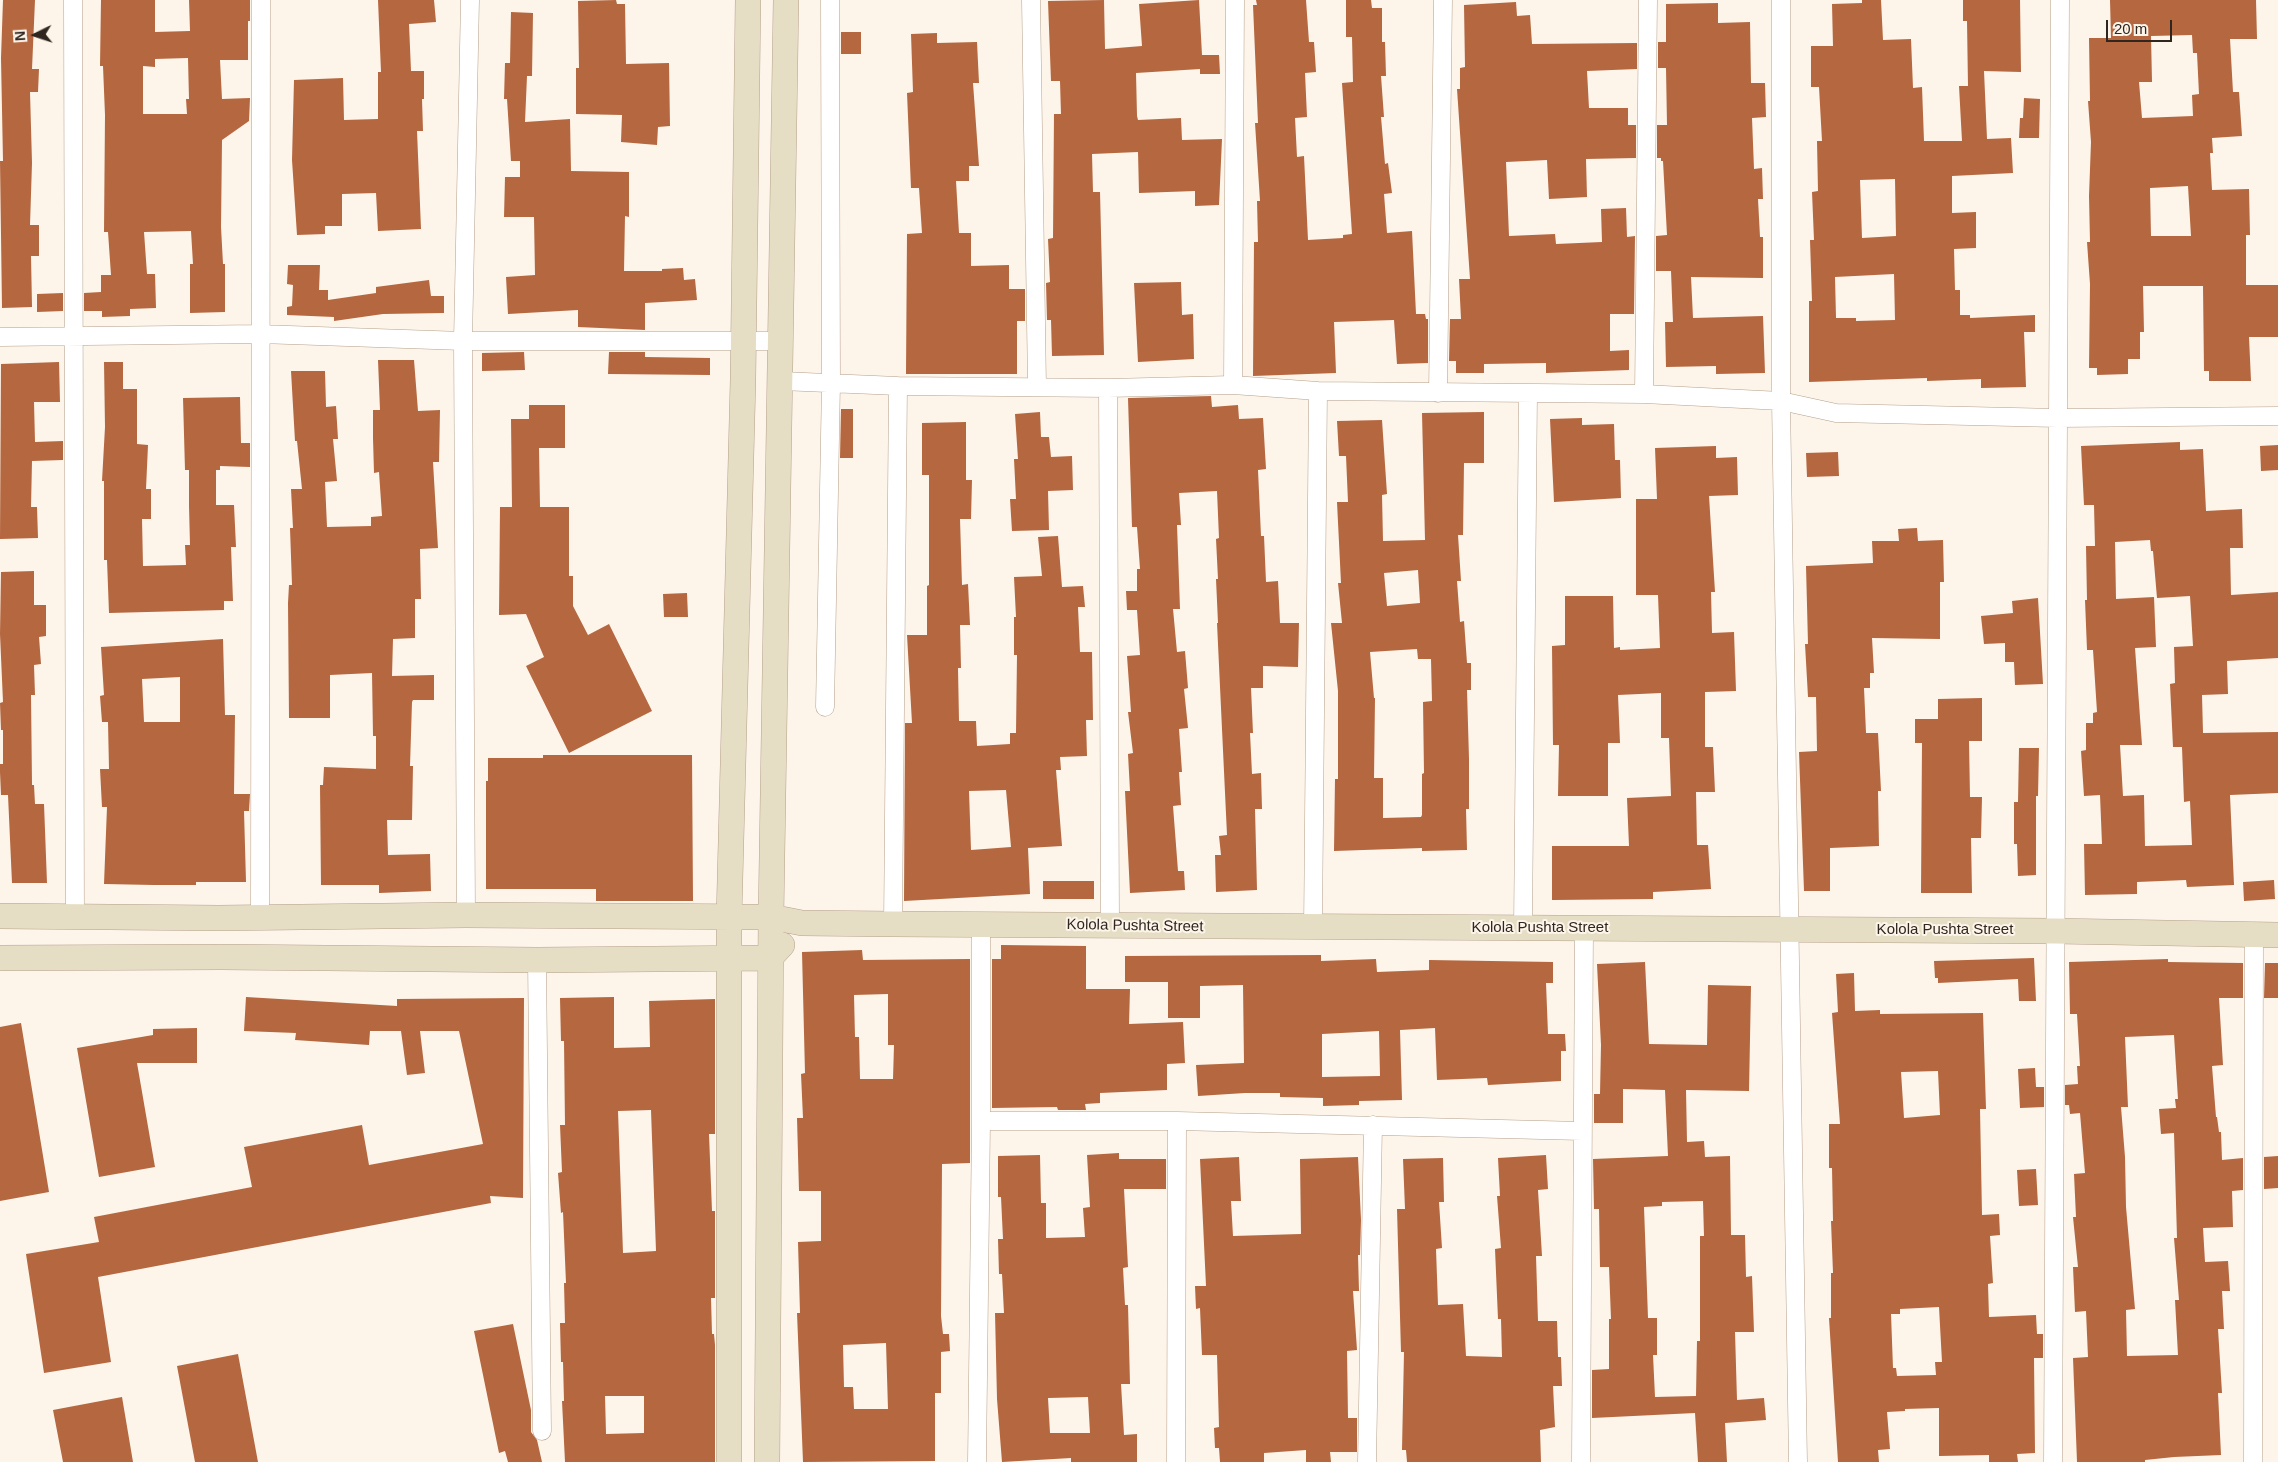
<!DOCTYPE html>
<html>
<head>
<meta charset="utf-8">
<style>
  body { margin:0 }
  #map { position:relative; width:2278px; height:1462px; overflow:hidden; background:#fdf4ea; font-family:Arial,sans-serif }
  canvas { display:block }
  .north { position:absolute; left:10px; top:10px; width:50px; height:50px; -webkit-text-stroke:4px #fdf4ea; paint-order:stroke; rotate:266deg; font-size:14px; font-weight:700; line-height:20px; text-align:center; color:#2f271f }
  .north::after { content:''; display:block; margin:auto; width:18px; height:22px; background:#2f271f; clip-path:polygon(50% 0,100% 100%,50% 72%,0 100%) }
  .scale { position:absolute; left:2106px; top:20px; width:66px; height:22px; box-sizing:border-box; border:2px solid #2f271f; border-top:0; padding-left:6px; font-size:15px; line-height:18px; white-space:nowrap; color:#2f271f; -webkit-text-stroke:4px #fdf4ea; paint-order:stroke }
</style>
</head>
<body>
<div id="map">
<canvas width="2278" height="1462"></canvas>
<div class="north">N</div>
<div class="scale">20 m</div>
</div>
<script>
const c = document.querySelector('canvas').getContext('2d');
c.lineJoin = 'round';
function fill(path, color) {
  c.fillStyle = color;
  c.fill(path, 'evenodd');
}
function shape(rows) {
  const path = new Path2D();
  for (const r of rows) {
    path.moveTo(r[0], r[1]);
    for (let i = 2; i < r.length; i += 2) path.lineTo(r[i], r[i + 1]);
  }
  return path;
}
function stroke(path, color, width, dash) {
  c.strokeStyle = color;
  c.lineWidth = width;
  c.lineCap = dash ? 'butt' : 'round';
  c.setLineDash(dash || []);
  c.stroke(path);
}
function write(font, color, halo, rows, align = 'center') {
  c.font = font + ' Arial,sans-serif';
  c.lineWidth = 4;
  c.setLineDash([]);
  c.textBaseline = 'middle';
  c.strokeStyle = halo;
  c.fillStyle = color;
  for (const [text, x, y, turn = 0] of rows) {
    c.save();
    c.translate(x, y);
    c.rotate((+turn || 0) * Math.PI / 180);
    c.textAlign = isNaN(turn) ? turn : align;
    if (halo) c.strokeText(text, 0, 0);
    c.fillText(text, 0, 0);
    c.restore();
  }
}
fill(shape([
  [3,0,35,0,32,69,39,69,38,92,30,92,32,163,30,225,39,225,39,256,31,256,32,307,2,308,0,161,3,161,1,58],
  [101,0,155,0,155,32,190,31,189,0,250,0,250,21,248,21,248,60,220,60,222,99,250,98,249,121,222,140,221,227,223,264,225,264,225,312,190,313,190,264,193,264,191,231,144,232,147,274,155,274,156,308,130,309,130,316,102,317,102,311,84,311,84,293,101,292,101,275,111,275,108,232,104,232,105,115,103,66,100,66],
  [188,58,189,99,186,99,187,114,143,114,143,66,155,67,155,59],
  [378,0,434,0,436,22,409,24,411,71,424,71,424,99,422,99,423,131,417,131,421,229,378,231,376,193,342,194,342,226,325,226,325,234,297,235,292,160,294,80,343,78,344,120,378,119,378,72,381,72],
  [616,0,617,4,625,4,626,64,669,63,670,126,658,127,657,145,621,142,622,115,576,114,576,68,579,68,578,1],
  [1104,0,1105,49,1142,46,1139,4,1199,0,1202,55,1219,55,1220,74,1200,74,1200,69,1136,73,1137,116,1138,120,1181,118,1182,140,1222,139,1219,205,1195,206,1195,191,1139,193,1138,152,1092,154,1093,192,1100,192,1104,355,1052,356,1051,320,1047,320,1046,283,1050,282,1048,239,1053,238,1054,114,1061,114,1060,81,1051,81,1048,1],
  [1256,0,1306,0,1309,42,1314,42,1316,72,1305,73,1307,117,1295,118,1297,157,1304,156,1308,240,1343,238,1343,235,1352,234,1342,83,1353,82,1352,37,1346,37,1346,0,1371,0,1372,8,1382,8,1382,42,1385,42,1386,76,1381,76,1384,117,1381,117,1385,164,1388,163,1392,193,1384,194,1387,233,1412,231,1416,314,1425,314,1426,319,1428,319,1428,363,1397,364,1394,320,1334,322,1336,373,1253,376,1254,242,1258,242,1257,201,1260,201,1255,123,1258,123,1253,5,1257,5],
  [1862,0,1881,0,1883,40,1911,39,1913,88,1922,87,1924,141,1962,141,1959,86,1968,86,1967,21,1963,21,1963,0,2020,0,2021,72,1984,71,1987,139,2011,138,2013,173,1952,176,1952,213,1976,212,1976,248,1954,249,1955,290,1960,290,1960,315,1970,315,1970,318,2035,315,2035,332,2024,332,2026,387,1981,388,1981,379,1927,381,1927,378,1809,382,1809,301,1812,301,1810,240,1814,240,1812,192,1818,191,1817,141,1822,141,1819,87,1811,87,1811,46,1833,46,1832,4,1862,3],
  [1895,179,1896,236,1862,238,1860,180],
  [1894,274,1895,320,1856,321,1856,318,1836,318,1835,277],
  [2110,0,2256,0,2257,39,2230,39,2233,92,2239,92,2242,136,2212,138,2213,153,2210,153,2212,190,2249,189,2250,235,2246,235,2246,285,2278,285,2278,337,2249,337,2251,381,2209,381,2209,371,2204,371,2203,286,2143,286,2144,332,2140,332,2140,359,2128,359,2128,374,2097,375,2097,368,2089,368,2090,284,2087,242,2090,242,2089,196,2091,142,2088,101,2090,101,2089,38,2111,38],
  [2192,35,2193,53,2197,53,2199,94,2192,95,2193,116,2142,118,2139,82,2152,82,2151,36],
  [2188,186,2191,236,2151,236,2150,188],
  [1516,2,1517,16,1530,15,1532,44,1637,43,1637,69,1587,71,1589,108,1628,108,1628,125,1636,125,1636,158,1586,159,1587,197,1549,199,1547,160,1506,162,1509,236,1555,234,1556,244,1602,242,1601,209,1626,208,1627,237,1635,236,1634,314,1610,314,1610,351,1629,350,1629,370,1546,373,1546,363,1484,364,1484,373,1456,373,1456,361,1449,361,1450,319,1461,319,1459,279,1470,279,1457,89,1460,89,1460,68,1465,67,1464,5],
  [1718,3,1718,23,1750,22,1751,83,1765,83,1766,117,1752,118,1754,169,1762,168,1763,199,1758,199,1760,237,1763,237,1763,278,1691,277,1693,318,1763,316,1765,373,1716,374,1716,366,1666,367,1665,322,1673,322,1671,271,1656,271,1656,236,1667,235,1663,161,1661,161,1661,158,1657,158,1657,125,1667,125,1666,68,1658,68,1658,42,1666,42,1666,4],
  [511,12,533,13,532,76,527,76,525,122,570,119,571,171,629,172,629,217,625,216,624,271,662,271,662,269,683,268,684,280,695,279,697,300,645,303,645,330,578,327,578,310,508,314,506,277,535,275,534,217,504,217,505,177,520,177,520,161,511,161,507,99,504,99,505,63,510,63],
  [841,32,861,32,861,54,841,54],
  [937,33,937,43,977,42,979,83,973,83,979,166,969,166,969,181,956,181,959,233,971,233,971,266,1009,265,1009,289,1025,289,1025,321,1017,321,1017,374,906,374,907,234,922,233,919,188,911,188,907,93,913,92,911,34],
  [2024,98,2040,99,2039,138,2019,138,2020,118,2023,118],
  [288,265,320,265,319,290,328,290,328,300,376,293,376,287,429,280,431,296,444,296,444,313,383,314,334,321,334,317,287,315,287,307,292,306,293,285,287,284],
  [1181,282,1182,315,1193,314,1194,359,1138,362,1134,283],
  [63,293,63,311,37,312,37,294],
  [524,352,525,370,482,371,482,353],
  [609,352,645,352,645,357,710,358,710,375,608,374],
  [378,360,414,360,418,411,440,410,439,462,433,462,438,548,420,549,421,599,415,599,415,638,393,639,392,676,434,675,434,700,413,700,412,702,410,766,413,766,412,820,387,820,388,855,430,854,431,891,379,893,379,885,321,885,320,785,323,785,324,767,376,769,376,736,373,736,372,673,330,675,330,718,289,718,288,603,289,585,292,585,290,528,293,528,291,489,302,489,297,441,295,441,291,371,325,371,326,407,336,406,338,439,333,439,337,481,325,482,327,527,371,526,371,517,382,516,379,472,374,473,373,438,373,410,380,410],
  [59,362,60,402,34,402,35,442,63,441,63,460,32,461,31,507,37,507,38,538,0,539,1,364],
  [104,362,123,362,123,389,137,389,137,444,148,445,146,489,151,489,151,519,142,519,143,566,186,565,185,545,190,545,189,506,189,470,185,470,183,398,240,397,241,443,250,443,250,467,220,466,220,470,216,470,216,505,234,505,236,547,231,547,233,601,224,601,224,610,109,613,107,560,104,560,104,481,102,481,105,427],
  [1211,396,1212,407,1238,405,1239,419,1263,418,1266,469,1258,470,1261,536,1264,536,1266,582,1278,581,1280,623,1299,623,1298,667,1263,666,1263,688,1251,688,1253,733,1250,733,1252,774,1261,773,1262,809,1255,809,1257,890,1216,892,1215,855,1221,855,1219,836,1227,835,1217,623,1218,623,1216,579,1218,579,1216,539,1219,538,1217,491,1179,493,1181,525,1177,525,1180,609,1173,609,1177,652,1185,651,1188,688,1184,689,1188,728,1179,729,1182,772,1179,772,1181,805,1173,806,1178,871,1184,871,1185,890,1130,893,1125,791,1130,791,1128,754,1133,753,1128,712,1131,712,1127,656,1140,655,1137,610,1127,610,1126,591,1137,591,1137,569,1140,569,1137,527,1132,527,1128,398],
  [529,405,565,405,565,448,539,448,540,507,569,507,569,576,573,576,573,606,588,635,609,624,652,711,569,753,526,666,544,657,526,614,499,615,500,507,512,507,511,419,529,419],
  [841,409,853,409,853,458,840,458],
  [1040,412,1041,437,1049,437,1051,457,1072,456,1073,490,1048,491,1049,530,1012,531,1010,499,1016,499,1014,459,1018,459,1015,414],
  [1484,412,1484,463,1464,463,1463,535,1458,535,1461,581,1457,581,1460,622,1464,621,1467,663,1471,663,1471,690,1467,690,1469,759,1469,809,1466,809,1467,850,1422,851,1422,848,1334,851,1335,779,1338,779,1338,691,1331,623,1342,623,1338,583,1341,583,1337,502,1348,502,1346,456,1339,456,1337,421,1382,420,1387,494,1382,495,1383,541,1425,540,1422,413],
  [1418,570,1420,603,1387,606,1384,573],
  [1417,649,1418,659,1431,659,1432,701,1423,702,1424,773,1422,774,1422,815,1421,817,1383,818,1383,778,1374,778,1375,698,1374,698,1370,652],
  [1582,418,1582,425,1614,424,1615,460,1620,460,1621,498,1554,502,1550,419],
  [966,422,966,480,972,480,971,519,960,519,962,585,968,584,970,625,960,625,961,668,958,668,959,721,976,721,977,746,1010,744,1010,733,1016,733,1017,655,1014,655,1014,617,1016,617,1014,577,1042,576,1038,537,1058,536,1062,587,1083,586,1085,607,1078,607,1080,652,1092,652,1093,720,1086,720,1087,756,1060,757,1061,770,1056,770,1062,846,1028,848,1030,894,904,901,905,723,912,723,907,635,927,635,927,586,929,585,929,475,922,475,922,423],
  [1006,790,1011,847,971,850,969,791],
  [2180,442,2180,450,2203,449,2206,511,2242,509,2243,548,2230,548,2231,595,2278,592,2278,658,2227,661,2228,694,2202,695,2203,733,2278,732,2278,793,2230,795,2234,885,2187,887,2186,880,2137,882,2137,894,2085,895,2084,844,2102,844,2100,795,2084,796,2081,751,2086,750,2086,723,2093,723,2093,713,2097,712,2093,650,2087,650,2085,600,2087,600,2086,546,2095,546,2094,505,2084,505,2081,446],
  [2150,540,2151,551,2153,551,2157,598,2190,596,2193,646,2174,647,2175,683,2170,684,2173,747,2182,747,2184,802,2190,801,2192,845,2145,846,2144,795,2123,796,2120,745,2142,745,2135,648,2156,647,2154,597,2116,599,2115,542],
  [2278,445,2278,470,2261,471,2260,446],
  [1716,446,1716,458,1737,457,1738,495,1709,496,1715,592,1711,592,1712,633,1734,632,1736,691,1705,692,1705,747,1713,747,1715,792,1696,792,1697,845,1708,845,1711,889,1653,892,1653,899,1552,900,1552,846,1629,846,1627,798,1671,796,1669,738,1661,738,1661,693,1618,695,1620,743,1608,743,1608,796,1558,796,1559,745,1553,745,1552,646,1565,645,1565,596,1613,596,1614,648,1620,647,1620,650,1660,648,1658,595,1636,595,1636,499,1657,499,1655,448],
  [1838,452,1839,476,1807,477,1806,453],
  [1917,528,1918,541,1943,540,1944,582,1940,582,1940,639,1872,638,1874,673,1870,673,1870,688,1864,688,1866,733,1878,733,1881,791,1878,791,1879,846,1830,848,1830,891,1804,891,1799,752,1817,751,1816,697,1808,697,1805,644,1808,644,1806,566,1873,563,1872,541,1899,541,1898,529],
  [34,571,34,605,46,605,46,636,39,637,41,664,34,665,35,695,31,695,32,785,34,785,35,804,44,804,47,883,12,883,8,795,1,795,0,772,0,764,3,764,3,730,1,730,0,703,3,702,0,634,1,572],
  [687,593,688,617,664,617,663,594],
  [2038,598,2043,684,2015,685,2014,662,2005,662,2005,643,1984,644,1981,616,2013,613,2012,601],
  [223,639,225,715,235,715,234,794,250,794,249,811,244,811,246,882,196,882,196,885,154,885,104,884,107,807,102,807,100,769,109,769,108,722,102,722,100,696,104,695,101,647],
  [180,677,180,722,144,722,142,679],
  [1982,698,1982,741,1969,741,1970,797,1982,797,1981,838,1971,838,1972,893,1921,893,1922,743,1915,743,1915,719,1938,719,1938,699],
  [2019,748,2039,748,2038,796,2036,796,2036,875,2018,876,2017,844,2014,844,2014,802,2018,802],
  [543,755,692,755,693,901,596,901,596,889,486,889,486,781,488,781,488,758,543,758],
  [2274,880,2275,899,2244,901,2243,882],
  [1043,881,1094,881,1094,899,1043,899],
  [1001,945,1086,946,1086,989,1130,989,1129,1024,1183,1022,1185,1063,1167,1064,1167,1090,1100,1093,1100,1103,1085,1104,1086,1110,1058,1110,1057,1107,992,1108,992,959,1001,959],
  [862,950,863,960,970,959,970,1163,942,1164,941,1316,943,1334,949,1334,950,1351,941,1352,941,1393,935,1393,935,1461,803,1462,797,1313,800,1313,798,1242,821,1241,821,1191,799,1191,797,1118,803,1118,801,1074,805,1073,802,952],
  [888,994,888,1045,894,1045,893,1079,860,1079,859,1037,855,1037,854,995],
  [886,1343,888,1409,854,1409,853,1387,844,1387,843,1345],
  [1321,955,1321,961,1376,959,1377,972,1429,970,1429,960,1553,962,1553,983,1546,983,1548,1034,1565,1034,1566,1051,1561,1051,1561,1081,1488,1085,1487,1078,1437,1080,1435,1028,1400,1030,1402,1100,1359,1101,1359,1105,1323,1106,1323,1098,1280,1097,1280,1093,1245,1093,1198,1096,1196,1065,1244,1063,1243,985,1200,986,1200,1018,1168,1018,1168,982,1125,982,1125,956],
  [1379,1031,1380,1076,1322,1077,1322,1034],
  [2034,958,2036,1001,2019,1001,2018,979,1938,983,1938,978,1935,978,1934,961],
  [2168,959,2168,962,2243,963,2243,998,2219,998,2223,1065,2212,1066,2216,1117,2217,1117,2219,1132,2221,1132,2222,1160,2243,1158,2243,1190,2232,1191,2233,1227,2203,1228,2205,1262,2228,1261,2230,1291,2222,1291,2224,1329,2218,1329,2222,1393,2218,1393,2221,1455,2174,1457,2145,1460,2145,1462,2077,1462,2073,1358,2088,1357,2086,1311,2075,1312,2073,1267,2078,1267,2073,1217,2076,1217,2074,1174,2085,1173,2080,1113,2070,1114,2069,1105,2065,1105,2065,1085,2078,1084,2077,1066,2080,1066,2077,1014,2070,1014,2069,962],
  [2174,1035,2178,1099,2175,1099,2176,1108,2159,1109,2161,1134,2174,1133,2177,1238,2174,1238,2179,1300,2175,1300,2178,1355,2127,1356,2126,1310,2135,1309,2126,1207,2125,1157,2121,1107,2128,1107,2125,1037],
  [1645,962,1649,1044,1707,1045,1708,985,1751,986,1749,1091,1686,1090,1687,1142,1704,1141,1705,1157,1730,1156,1731,1235,1745,1235,1746,1277,1752,1276,1754,1332,1735,1332,1737,1400,1764,1398,1766,1420,1725,1423,1727,1462,1698,1462,1695,1413,1592,1418,1592,1370,1609,1369,1609,1319,1611,1319,1609,1267,1600,1267,1599,1209,1594,1209,1593,1159,1668,1156,1665,1090,1623,1089,1623,1123,1594,1123,1594,1094,1600,1094,1601,1045,1597,964],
  [1703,1201,1704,1236,1700,1236,1700,1341,1697,1341,1696,1396,1655,1397,1653,1355,1657,1355,1657,1318,1648,1318,1644,1207,1662,1206,1662,1202],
  [2265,963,2278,963,2278,998,2264,998],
  [1854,973,1855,1011,1880,1010,1880,1014,1983,1013,1986,1109,1980,1109,1982,1215,1999,1214,2000,1235,1990,1236,1993,1283,1988,1284,1989,1317,2036,1315,2037,1334,2043,1334,2043,1358,2034,1358,2035,1453,2017,1454,2018,1462,1989,1462,1989,1455,1939,1456,1939,1408,1905,1409,1905,1411,1887,1412,1890,1449,1878,1450,1879,1462,1838,1462,1829,1318,1831,1318,1831,1273,1833,1273,1831,1221,1833,1221,1832,1168,1829,1168,1829,1124,1840,1124,1832,1013,1838,1012,1836,974],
  [1938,1071,1940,1115,1904,1118,1901,1072],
  [1939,1307,1942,1362,1935,1362,1936,1375,1897,1376,1896,1368,1893,1368,1891,1314,1900,1314,1900,1309],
  [246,997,397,1006,397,999,524,998,523,1198,490,1196,491,1203,98,1277,111,1362,44,1373,26,1254,99,1242,94,1217,252,1187,244,1147,362,1125,369,1165,483,1144,459,1031,420,1031,425,1073,407,1075,401,1031,370,1031,369,1045,295,1040,296,1033,244,1031],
  [614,997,614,1048,650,1047,649,1001,715,999,715,1134,709,1134,712,1211,715,1211,715,1298,711,1298,712,1334,714,1334,715,1345,715,1462,565,1462,562,1401,564,1401,563,1362,561,1362,560,1323,565,1323,564,1283,566,1283,563,1212,561,1213,558,1173,562,1172,560,1125,565,1125,564,1041,561,1041,560,998],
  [651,1110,656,1251,623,1253,618,1111],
  [605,1396,644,1396,644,1433,606,1434],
  [21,1023,49,1192,0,1201,0,1027],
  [197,1028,197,1063,137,1063,155,1167,99,1177,77,1048,153,1035,153,1029],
  [2035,1068,2036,1087,2044,1087,2044,1107,2020,1108,2018,1069],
  [1119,1153,1119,1159,1166,1159,1166,1189,1124,1189,1128,1267,1123,1268,1125,1305,1128,1305,1130,1384,1121,1384,1124,1435,1137,1434,1137,1462,1071,1462,1071,1458,1002,1462,997,1399,995,1313,1004,1313,1002,1274,999,1274,998,1239,1003,1239,1001,1197,998,1197,998,1156,1040,1155,1041,1203,1046,1203,1046,1238,1085,1237,1083,1208,1090,1207,1087,1155],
  [1088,1397,1090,1433,1050,1433,1048,1398],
  [1546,1155,1548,1189,1538,1190,1542,1256,1536,1256,1538,1321,1557,1321,1558,1357,1561,1357,1562,1386,1553,1386,1555,1427,1540,1430,1541,1462,1407,1462,1406,1450,1402,1450,1404,1352,1401,1352,1397,1209,1405,1209,1403,1159,1443,1158,1444,1202,1439,1202,1442,1248,1436,1249,1438,1305,1463,1304,1466,1356,1502,1357,1501,1319,1498,1319,1495,1249,1501,1248,1497,1196,1500,1196,1498,1158],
  [2278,1156,2278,1188,2264,1189,2264,1157],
  [1239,1157,1241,1201,1231,1201,1233,1236,1301,1234,1300,1159,1358,1157,1361,1220,1360,1255,1358,1255,1359,1291,1353,1291,1357,1350,1347,1351,1348,1418,1357,1418,1357,1452,1330,1452,1331,1462,1306,1462,1306,1450,1264,1453,1264,1462,1220,1462,1219,1448,1215,1448,1214,1428,1219,1427,1217,1355,1202,1355,1200,1308,1196,1309,1195,1286,1206,1286,1200,1159],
  [2036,1169,2038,1205,2019,1206,2017,1170],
  [513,1324,531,1410,531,1432,537,1440,542,1462,508,1462,505,1451,499,1453,474,1331],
  [238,1354,258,1462,195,1462,177,1366],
  [122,1397,133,1462,63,1462,53,1410]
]), '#b5673f');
const minor = shape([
  [73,0,75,917],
  [1031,0,1037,386],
  [1781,0,1781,401,1798,1462],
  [0,337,260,334,463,341,781,341],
  [781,381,898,386,1108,388,1233,385,1318,391,1644,394,1781,401,1836,413,2058,418,2278,416],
  [1233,385,1235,0],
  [1108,388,1110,925],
  [1438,393,1443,0],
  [1644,394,1648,0],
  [825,707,831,383,830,0],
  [466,915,463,341,470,0],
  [260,916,261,0],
  [893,924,898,386],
  [1523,927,1528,394],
  [1313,928,1318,391],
  [537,960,542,1431],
  [981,1121,1177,1121,1582,1131],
  [977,1462,981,1121,981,925],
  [1176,1462,1177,1121],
  [1367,1462,1373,1125],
  [1581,1462,1584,928],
  [2053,1462,2060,0],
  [2253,1462,2254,934]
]);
const secondary = shape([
  [0,916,219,918,466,915,771,917,802,923,893,924,2054,931,2278,935],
  [0,958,221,957,537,960,770,958,782,945],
  [729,1462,729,918,743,380,748,0],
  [767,1462,771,917,786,0]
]);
stroke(minor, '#b5a18b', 19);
stroke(secondary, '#b5a18b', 26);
stroke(minor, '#fff', 18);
stroke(secondary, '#e6dec4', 25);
write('15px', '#2f271f', '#fdf4ea', [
  ["Kolola Pushta Street",1135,926,1],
  ["Kolola Pushta Street",1540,928],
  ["Kolola Pushta Street",1945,930]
]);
</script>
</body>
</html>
